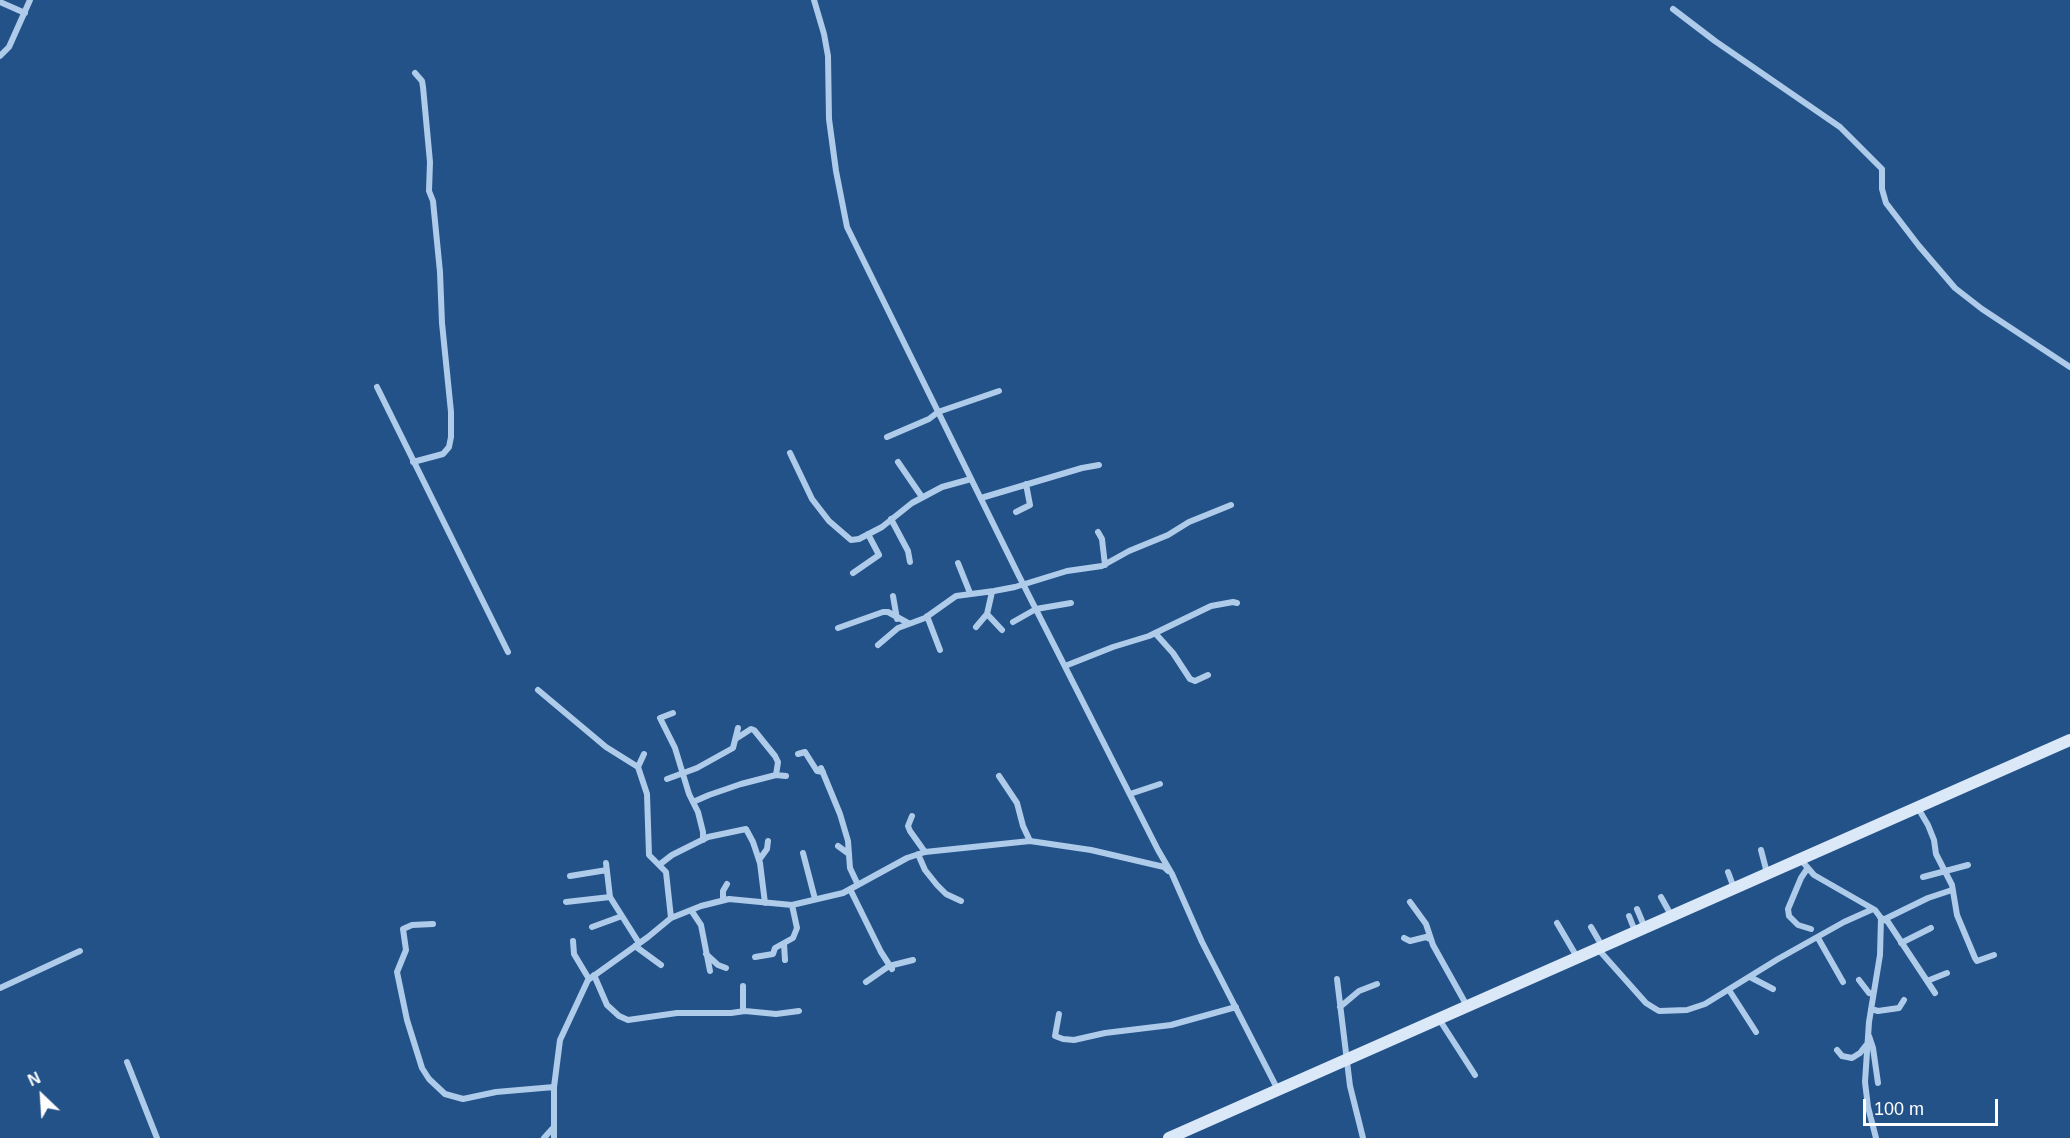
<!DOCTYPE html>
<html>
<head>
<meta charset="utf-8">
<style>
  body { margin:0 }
  #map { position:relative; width:2070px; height:1138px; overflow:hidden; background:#235289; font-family:Arial,sans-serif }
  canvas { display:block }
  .north { position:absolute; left:12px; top:1066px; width:60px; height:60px; -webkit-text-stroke:4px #235289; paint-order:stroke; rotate:335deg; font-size:16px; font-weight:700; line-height:24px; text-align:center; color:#fff }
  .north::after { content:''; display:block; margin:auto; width:21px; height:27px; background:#fff; clip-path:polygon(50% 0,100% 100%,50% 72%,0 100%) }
  .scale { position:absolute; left:1863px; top:1099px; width:135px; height:27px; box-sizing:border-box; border:3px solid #fff; border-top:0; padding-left:8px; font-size:18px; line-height:21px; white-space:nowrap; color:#fff; -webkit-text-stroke:4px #235289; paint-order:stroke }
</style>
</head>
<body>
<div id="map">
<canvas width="2070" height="1138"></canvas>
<div class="north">N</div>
<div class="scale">100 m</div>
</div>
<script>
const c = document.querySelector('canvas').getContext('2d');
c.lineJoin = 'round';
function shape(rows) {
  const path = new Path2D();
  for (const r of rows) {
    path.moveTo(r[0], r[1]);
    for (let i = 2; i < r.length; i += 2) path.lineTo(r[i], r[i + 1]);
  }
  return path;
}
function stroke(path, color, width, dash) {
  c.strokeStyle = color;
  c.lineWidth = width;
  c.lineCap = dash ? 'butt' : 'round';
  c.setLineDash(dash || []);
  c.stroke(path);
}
stroke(shape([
  [814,0,824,34,828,56,829,119,836,171,847,227,1018,574,1158,850,1172,874,1202,942,1278,1090],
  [0,2,25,13],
  [1673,9,1715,41,1840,127,1882,169,1882,189,1886,203,1919,246,1955,288,1982,309,2070,367],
  [0,56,9,47,30,0],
  [377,387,508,652],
  [887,437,929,419,938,412,999,391],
  [790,453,812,499,829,521,851,540,859,539,882,527,912,503,942,487,971,479],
  [413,462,443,454,449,447,451,437,451,412,442,323,440,272,433,201,429,191,430,162,423,87,422,81,415,73],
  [898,462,922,497],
  [981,498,1082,468,1099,465],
  [1016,512,1030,505,1026,484],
  [891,519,908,551,910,562],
  [1098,532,1102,539,1105,565],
  [958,563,970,593],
  [853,573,879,555,868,534],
  [992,592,987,614,1002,630],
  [893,596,897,619],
  [927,616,940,650],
  [1013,622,1036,609,1071,603],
  [976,627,987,614],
  [838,628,883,612,888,612,908,623],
  [1155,633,1173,653,1190,679,1195,681,1208,675],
  [878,645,898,628,925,618,956,596,994,591,1015,587,1067,571,1102,566,1129,551,1168,535,1189,522,1231,505],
  [1065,666,1113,647,1149,636,1211,606,1233,602,1237,603],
  [538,690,606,747,638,767],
  [673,713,660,718,675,748,689,794,698,812,703,832,703,840],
  [737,738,751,729,754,730,775,756,778,762,776,775],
  [644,754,638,767,647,794,649,855,666,872,671,918],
  [798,754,805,752,817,771,823,772],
  [821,768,840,814,848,841,850,868,858,885],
  [999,776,1017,803,1023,826,1030,841],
  [667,779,697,768,733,748,738,728],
  [1130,794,1160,784],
  [693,802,709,795,741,784,776,775,786,776],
  [1918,808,1928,825,1934,840,1936,854,1952,885,1957,915,1975,958,1977,961,1994,955],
  [912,816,908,826,910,831,925,852],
  [838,846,849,854],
  [1761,850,1767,873],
  [803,853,815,899],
  [918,854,925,870,937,885,946,894,961,901],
  [759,860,767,849,768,841],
  [1801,860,1814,875,1875,910,1881,918,1880,955,1869,1022,1865,1082,1868,1107,1876,1138],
  [606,863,610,897,639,943],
  [659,865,672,855,708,837,746,829,753,842,760,863,765,903],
  [1807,869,1801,878,1788,909,1789,916,1798,925,1811,929],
  [1728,872,1734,888],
  [570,876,607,870],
  [1923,877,1968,865],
  [850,889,881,952,892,969],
  [1661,897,1671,915],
  [723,900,723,891,727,884],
  [566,902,610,897],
  [1410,902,1426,924,1433,945,1467,1006],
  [1637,909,1645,928],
  [691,910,701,925,710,971],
  [1629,916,1635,931],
  [1880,917,1888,922,1935,993],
  [1885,919,1928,898,1952,890],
  [1557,923,1577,957],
  [433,924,412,925,403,929,406,950,397,972,407,1020,422,1068,429,1079,445,1094,463,1099,496,1092,554,1087],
  [592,927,622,916],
  [1591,927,1602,946],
  [1404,938,1410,941,1426,937,1430,939],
  [1818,938,1843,982],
  [573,941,574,954,589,979],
  [1901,943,1931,928],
  [784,944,785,960],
  [635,946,661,965],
  [1598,949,1646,1003,1654,1008,1659,1011,1687,1010,1705,1004,1778,959,1844,922,1873,909],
  [706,954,718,965,726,968],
  [755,957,773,954,775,948,793,938,797,928,792,905],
  [594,975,607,1005,619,1016,628,1020,677,1013,731,1013,745,1011,776,1014,799,1011],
  [1750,977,1773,989],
  [1337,979,1350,1086,1363,1138],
  [1859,980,1869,993,1873,994],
  [1927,981,1947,973],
  [866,982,889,966,913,960],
  [743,986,743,1011],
  [0,988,80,951],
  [1729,990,1756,1032],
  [1340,1007,1359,991,1377,984],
  [1871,1009,1878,1011,1899,1008,1904,1000],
  [1059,1014,1055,1036,1063,1039,1074,1040,1105,1033,1171,1025,1236,1007],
  [1439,1019,1475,1075],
  [1869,1036,1873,1048,1878,1083],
  [1837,1050,1842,1056,1852,1058,1860,1053,1867,1044],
  [127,1062,157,1138],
  [544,1138,553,1128],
  [554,1138,554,1087,560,1040,588,980,648,937,671,918,701,906,729,899,792,905,843,893,907,858,925,852,1030,841,1091,850,1164,867,1168,871]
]), '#afcbea', 6);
stroke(shape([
  [1169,1138,2070,740]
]), '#dae8f8', 12);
</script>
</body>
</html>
